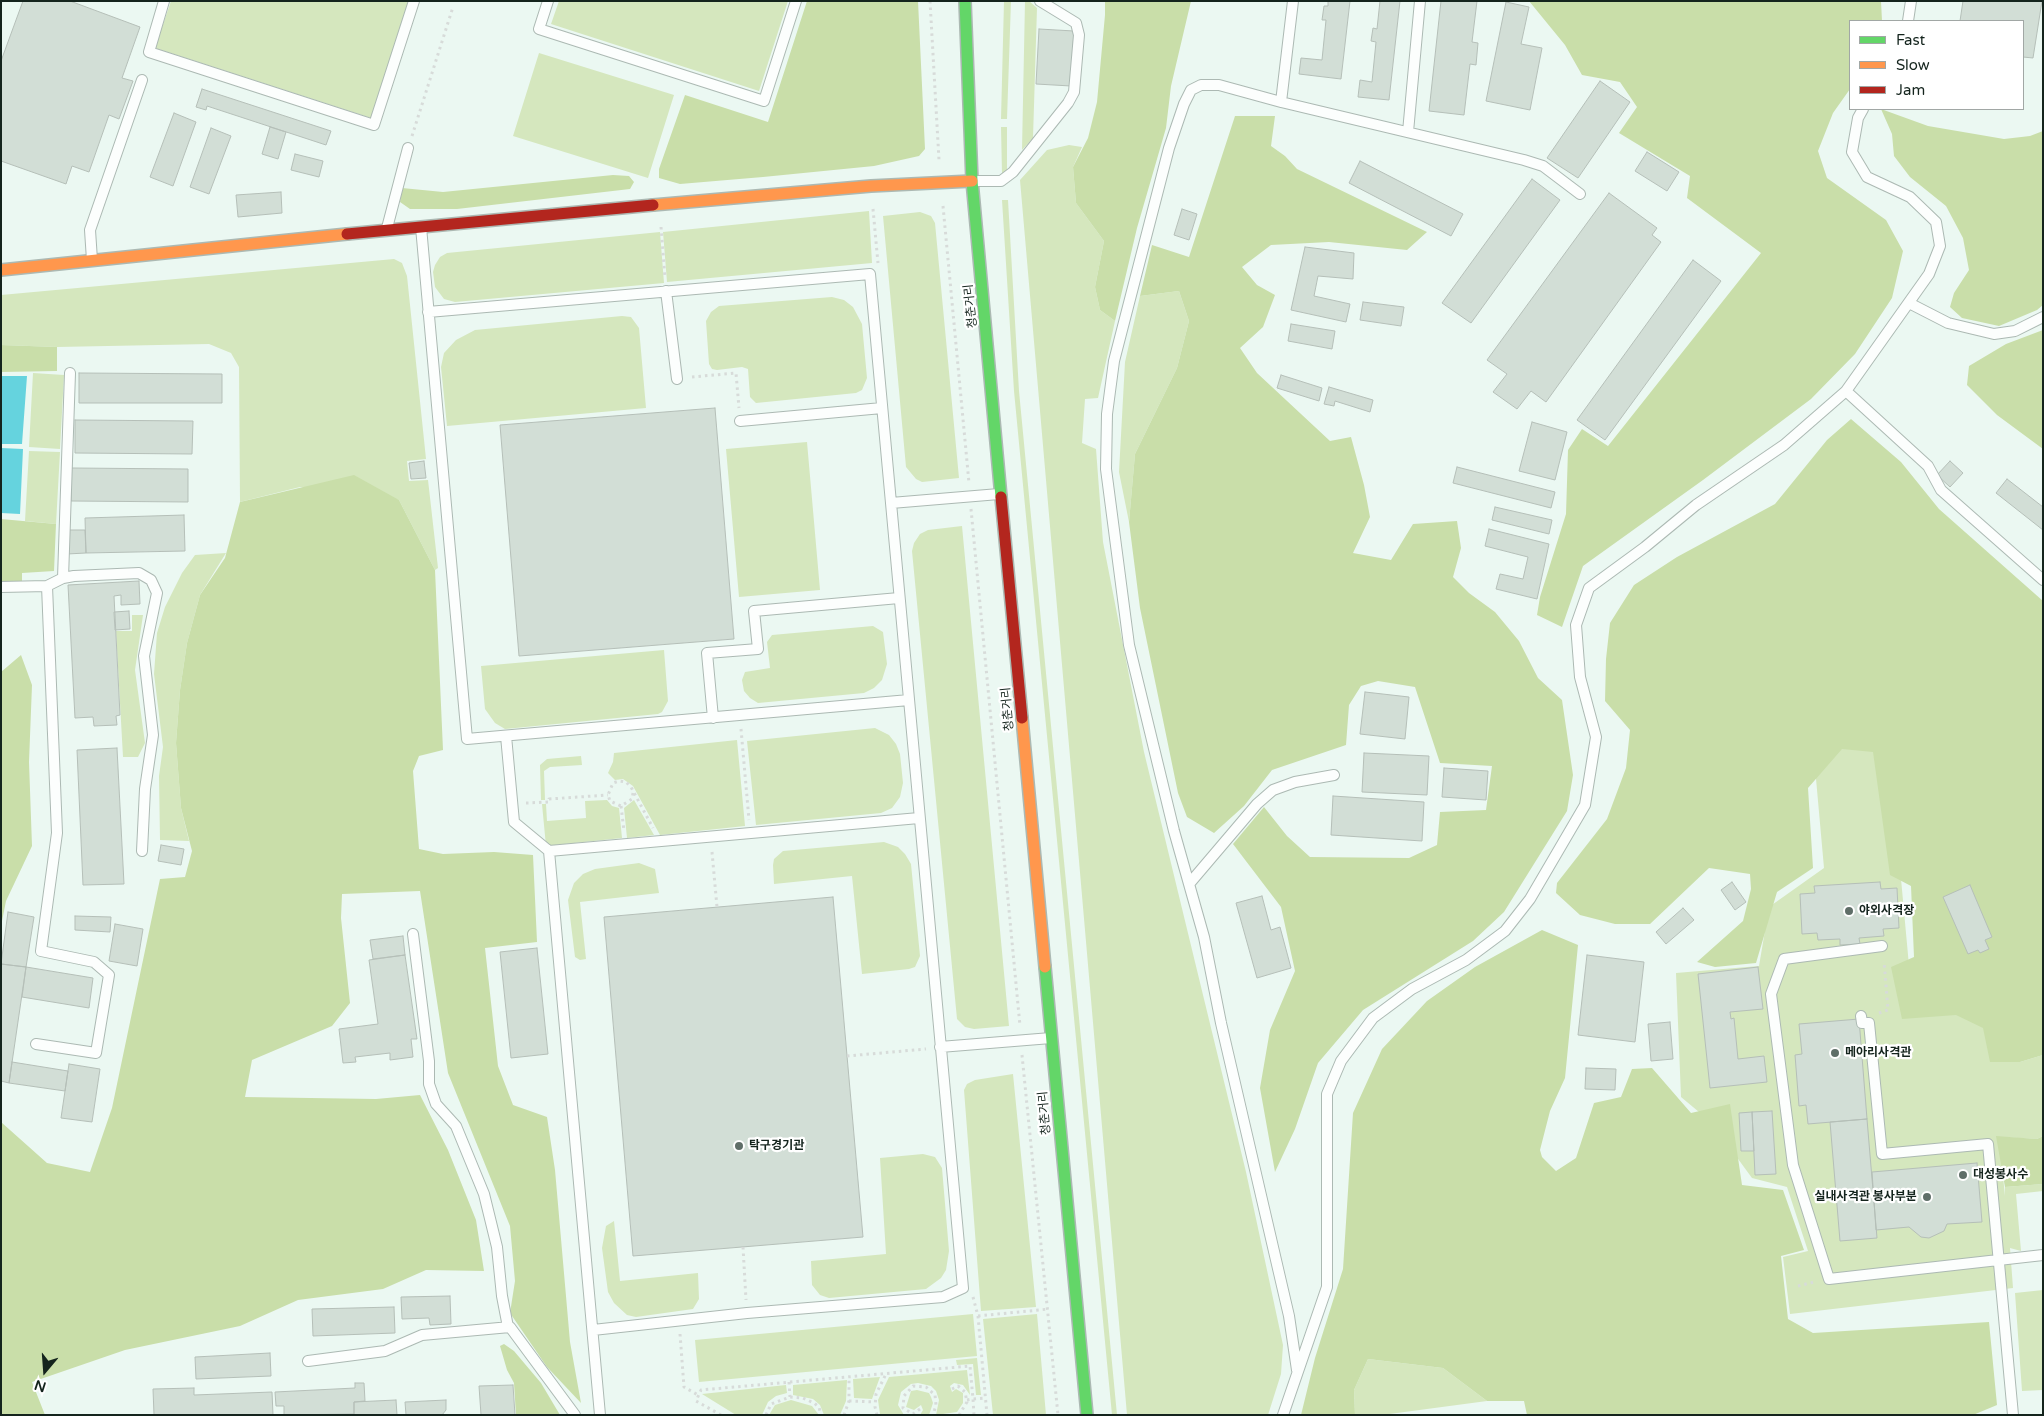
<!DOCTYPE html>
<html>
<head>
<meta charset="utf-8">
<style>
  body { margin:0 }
  #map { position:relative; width:2044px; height:1416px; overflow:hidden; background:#ebf8f2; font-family:"Varela Round",sans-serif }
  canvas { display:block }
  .frame { position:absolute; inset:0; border:2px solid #14241d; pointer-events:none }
  .legend { position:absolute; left:1849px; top:20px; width:175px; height:90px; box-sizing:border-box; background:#fff; border:1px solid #a1a7a5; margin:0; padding:6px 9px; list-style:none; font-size:15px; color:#14241d }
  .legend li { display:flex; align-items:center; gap:10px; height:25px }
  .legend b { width:25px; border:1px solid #a1a7a5 }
  .north { position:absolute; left:20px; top:1346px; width:50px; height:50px; -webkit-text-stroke:4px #fff; paint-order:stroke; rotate:198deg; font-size:14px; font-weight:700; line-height:20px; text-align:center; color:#14241d }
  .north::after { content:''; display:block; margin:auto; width:18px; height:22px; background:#14241d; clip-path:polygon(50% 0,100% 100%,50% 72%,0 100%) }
</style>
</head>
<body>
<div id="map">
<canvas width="2044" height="1416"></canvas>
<div class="frame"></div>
<ul class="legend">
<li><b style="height:6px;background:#63d668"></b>Fast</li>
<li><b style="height:6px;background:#ff974d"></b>Slow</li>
<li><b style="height:6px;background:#b3261e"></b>Jam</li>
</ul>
<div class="north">N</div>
</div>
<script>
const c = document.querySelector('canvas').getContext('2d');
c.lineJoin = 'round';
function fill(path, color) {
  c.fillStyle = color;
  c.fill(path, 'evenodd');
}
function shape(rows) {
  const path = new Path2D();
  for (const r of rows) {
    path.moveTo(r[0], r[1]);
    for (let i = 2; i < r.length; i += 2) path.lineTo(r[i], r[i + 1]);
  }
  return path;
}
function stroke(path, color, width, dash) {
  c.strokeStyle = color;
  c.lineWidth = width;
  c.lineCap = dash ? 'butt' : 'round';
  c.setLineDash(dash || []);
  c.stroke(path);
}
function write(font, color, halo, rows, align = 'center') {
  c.font = font + ' "Varela Round","Noto Sans KR",sans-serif';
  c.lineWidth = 4.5;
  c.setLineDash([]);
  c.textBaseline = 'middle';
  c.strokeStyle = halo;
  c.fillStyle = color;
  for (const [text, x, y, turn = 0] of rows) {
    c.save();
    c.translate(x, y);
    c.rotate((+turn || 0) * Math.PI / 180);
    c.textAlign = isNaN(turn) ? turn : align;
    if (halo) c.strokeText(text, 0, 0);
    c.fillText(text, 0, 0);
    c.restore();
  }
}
fill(shape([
  [171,1,409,1,371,118,155,48],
  [559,1,788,1,759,91,551,24],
  [1004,1,1011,1,1007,119,1001,119],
  [1025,1,1029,1,1037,8,1033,138,1022,150],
  [539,53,674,95,648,178,513,136],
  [1001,127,1007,127,1007,170,1002,174],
  [1069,145,1082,147,1073,167,1076,203,1104,241,1095,287,1100,310,1115,321,1098,398,1085,399,1082,443,1096,449,1103,542,1144,752,1246,1172,1283,1345,1281,1374,1268,1415,1127,1415,1020,180,1047,150],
  [1002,200,1008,200,1019,391,1117,1415,1112,1415,1014,391],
  [869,211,872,263,667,282,663,232],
  [920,212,931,216,935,223,959,478,922,482,916,479,906,467,883,216],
  [660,232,664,283,455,302,444,299,435,287,433,272,435,265,440,257,447,253],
  [394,259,402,263,407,276,426,459,407,461,409,481,428,480,438,568,435,570,399,500,300,487,240,502,239,367,231,353,209,344,57,347,1,345,1,295],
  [1179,291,1189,321,1177,368,1135,454,1129,522,1119,472,1125,362,1140,296],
  [832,297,844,300,853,307,862,324,867,378,862,390,856,393,756,403,750,397,748,369,742,367,717,370,712,369,709,364,706,321,711,312,719,306],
  [622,316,631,317,639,328,646,408,447,426,441,367,444,353,456,340,475,330],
  [33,373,64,375,60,449,29,447],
  [807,442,820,590,739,597,726,449],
  [29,451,60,452,56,524,25,521],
  [962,526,1009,1026,974,1029,965,1027,957,1019,912,551,914,543,920,534,928,530],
  [226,553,200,595,187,643,180,690,176,743,181,808,189,841,160,840,159,776,163,747,154,674,157,633,165,607,182,573,195,555],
  [132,615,143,615,135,670,145,743,138,757,123,757,116,631,132,631],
  [873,626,883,632,887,664,882,680,874,688,864,693,758,703,750,698,744,691,742,680,745,672,770,668,767,642,772,635],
  [664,650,668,701,662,712,658,714,505,729,495,723,485,709,481,666],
  [1887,727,1913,1009,1987,1002,2020,1062,2043,1055,2043,1136,2037,1139,1999,1137,2005,1196,2005,1187,2043,1184,2043,1191,2016,1194,2021,1251,2010,1248,2013,1288,1790,1314,1783,1257,1808,1251,1787,1187,1752,1178,1711,1122,1681,1097,1676,973,1759,966,1769,907,1824,868,1812,734],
  [875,728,889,735,896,744,900,754,903,783,900,797,892,808,881,813,756,825,747,741],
  [737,740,745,826,660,835,633,786,623,779,615,780,608,773,613,762,614,753],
  [581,756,582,765,550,767,544,771,545,800,541,800,540,765,547,759],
  [607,800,612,806,619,808,622,838,546,846,542,804,546,804,547,821,586,818,585,801],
  [634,800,654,835,627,838,624,808],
  [884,842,898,847,905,854,911,864,920,956,915,967,909,969,862,974,852,876,774,884,773,865,774,859,783,851],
  [639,863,655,869,659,893,580,902,586,959,580,960,575,957,568,900,574,883,583,874,595,869],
  [1013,1074,1036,1307,981,1311,964,1090,967,1084,975,1080],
  [923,1154,935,1157,942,1168,949,1251,946,1270,941,1278,926,1289,829,1298,820,1295,812,1285,811,1261,886,1254,880,1158],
  [614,1221,620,1281,698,1273,699,1299,693,1309,636,1317,627,1315,614,1303,608,1292,602,1248,606,1226],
  [2043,1290,2043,1390,2022,1391,2015,1293],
  [973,1314,977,1356,699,1382,695,1340],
  [1037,1314,1046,1415,993,1415,983,1319],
  [977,1358,981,1395,976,1395,973,1364,957,1365,956,1360],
  [1368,1359,1443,1368,1487,1401,1382,1415,1355,1415,1354,1390],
  [967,1370,970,1395,963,1385,954,1383,950,1386,952,1392,956,1389,963,1393,963,1403,957,1412,936,1415,939,1400,936,1391,931,1386,918,1383,911,1384,901,1392,898,1405,904,1415,880,1414,878,1400,889,1377],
  [880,1377,872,1399,854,1398,853,1379],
  [847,1380,846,1401,840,1415,824,1415,820,1405,813,1399,793,1395,793,1385],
  [786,1385,787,1393,776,1396,768,1402,762,1415,736,1415,702,1394],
  [917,1390,929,1393,931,1397,933,1403,929,1415,920,1415,923,1410,921,1405,914,1410,906,1407,911,1391],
  [791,1400,812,1406,819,1415,769,1415,775,1405]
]), '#d5e7be');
fill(shape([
  [807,1,918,1,925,149,919,156,874,166,763,177,680,184,659,178,659,169,685,95,768,122],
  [1105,1,1191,1,1171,86,1166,128,1137,228,1115,321,1100,310,1095,287,1104,241,1076,203,1073,167,1088,138,1097,102,1105,15],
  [1529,1,1881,1,1882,21,1850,21,1850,89,1833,113,1818,151,1827,178,1886,220,1903,251,1892,298,1855,354,1811,399,1703,480,1583,566,1562,627,1537,615,1540,597,1566,514,1568,450,1582,429,1608,446,1761,253,1687,198,1690,176,1619,133,1637,107,1620,82,1582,75,1565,45],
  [1881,109,1928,126,2004,139,2030,136,2043,131,2043,305,2037,310,1999,326,1962,318,1950,307,1954,293,1969,270,1963,238,1946,206,1910,177,1894,156,1892,134],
  [1235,116,1275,116,1271,146,1285,156,1297,169,1427,232,1407,250,1329,242,1271,245,1242,267,1257,285,1275,295,1263,327,1240,348,1257,373,1330,441,1351,437,1364,485,1370,517,1353,553,1391,560,1413,524,1457,521,1461,548,1453,577,1469,593,1495,612,1519,641,1538,678,1562,700,1573,775,1567,811,1504,912,1473,941,1363,1010,1318,1063,1295,1129,1275,1172,1260,1088,1270,1030,1295,971,1281,907,1233,844,1264,807,1287,836,1310,857,1409,858,1437,845,1440,812,1486,810,1492,766,1440,763,1415,687,1378,681,1361,686,1349,705,1346,745,1272,770,1244,806,1214,833,1187,817,1178,793,1140,608,1129,522,1135,454,1177,368,1189,321,1179,291,1140,296,1152,245,1189,257],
  [613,175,629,176,634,182,630,189,457,209,410,209,400,202,402,188,443,192],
  [2043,330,2043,449,1997,415,1967,385,1969,366,2006,344],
  [1,345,57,347,57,371,1,372],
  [1851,419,1901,462,1939,509,2043,601,2043,1055,2020,1062,1990,1062,1983,1028,1956,1015,1902,1019,1891,967,1914,957,1911,886,1890,875,1873,752,1842,749,1808,788,1813,868,1777,892,1756,963,1715,967,1697,962,1743,921,1751,889,1750,874,1709,868,1650,924,1615,924,1580,915,1556,893,1557,883,1607,819,1626,768,1630,730,1605,701,1606,659,1610,623,1634,585,1677,557,1775,504,1827,440],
  [354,475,399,500,435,570,443,750,419,756,413,771,419,849,443,854,494,852,533,855,537,942,485,948,498,1066,513,1105,547,1117,555,1170,570,1342,581,1403,547,1367,510,1313,515,1281,510,1226,448,1073,420,891,342,894,341,918,350,1003,332,1026,252,1060,245,1097,376,1099,420,1095,448,1150,476,1220,484,1271,426,1270,383,1289,298,1300,240,1326,125,1350,32,1382,45,1415,1,1415,1,1122,47,1163,90,1172,112,1108,160,879,185,877,192,851,181,808,176,743,180,690,187,643,200,595,225,558,240,502],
  [1,519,56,524,54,571,22,573,22,581,1,581],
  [21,655,32,685,29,762,32,846,6,901,1,926,1,672],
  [1542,930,1578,945,1565,1078,1550,1111,1540,1150,1542,1157,1556,1171,1576,1158,1594,1103,1621,1097,1632,1069,1652,1068,1691,1113,1730,1104,1742,1185,1783,1190,1804,1250,1781,1256,1788,1319,1813,1333,1989,1322,1997,1405,1973,1415,1527,1415,1524,1401,1487,1401,1443,1368,1368,1359,1354,1390,1355,1415,1301,1415,1315,1358,1343,1269,1353,1113,1382,1049,1427,1001,1475,967],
  [2043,1136,2043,1184,2005,1187,1996,1136,2037,1139],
  [504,1344,514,1351,541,1383,560,1415,516,1415,514,1383,507,1370,500,1346]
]), '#c9dea9');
fill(shape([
  [1,376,27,376,22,444,1,444],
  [1,448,23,449,20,514,1,513]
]), '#65d3de');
const building = shape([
  [23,1,70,1,140,27,122,78,133,81,119,119,109,115,89,172,72,166,66,184,1,161,1,61,23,1],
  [1328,1,1350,1,1341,79,1299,74,1301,58,1322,60,1326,20,1322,20,1324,6,1328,6,1328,1],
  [1380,1,1400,1,1389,100,1358,97,1360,80,1372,82,1376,42,1371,41,1373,28,1377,29,1380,1],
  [1441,1,1477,1,1472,42,1478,43,1476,65,1470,64,1464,115,1429,111,1441,1],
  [1963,1,2042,1,2033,58,2023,57,2023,21,1960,21,1963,1],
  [1506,2,1529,7,1521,44,1542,48,1530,110,1486,101,1506,2],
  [1039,29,1074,31,1071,86,1036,84,1039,29],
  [1600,81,1630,102,1578,178,1547,158,1600,81],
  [202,89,331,131,326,145,207,106,206,110,196,107,202,89],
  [174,113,196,122,173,186,150,177,174,113],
  [270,127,286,132,278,159,262,154,270,127],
  [211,128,231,136,209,194,190,187,211,128],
  [1647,152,1679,172,1667,191,1635,171,1647,152],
  [295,154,323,161,319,177,291,170,295,154],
  [1360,161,1463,214,1451,236,1349,183,1360,161],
  [1532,179,1560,200,1471,323,1442,303,1532,179],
  [281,192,282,213,238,217,236,195,281,192],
  [1609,193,1657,228,1652,235,1661,242,1546,402,1531,391,1517,409,1493,392,1507,374,1487,360,1609,193],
  [1182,209,1197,214,1189,240,1174,235,1182,209],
  [1305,247,1354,253,1353,279,1318,276,1314,296,1350,304,1346,322,1291,310,1305,247],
  [1693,260,1721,281,1605,440,1577,420,1693,260],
  [1363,302,1404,307,1401,326,1360,320,1363,302],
  [1291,324,1335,331,1332,349,1288,341,1291,324],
  [79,373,222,374,222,403,79,403,79,373],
  [1281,375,1322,388,1319,401,1277,388,1281,375],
  [1329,387,1373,400,1370,412,1335,401,1334,406,1324,404,1329,387],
  [715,408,734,639,519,656,500,425,715,408],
  [75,420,193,421,192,454,75,453,75,420],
  [1532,422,1567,432,1555,480,1519,471,1532,422],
  [424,461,426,478,411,479,409,463,424,461],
  [1950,461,1963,473,1950,487,1937,475,1950,461],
  [1457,467,1555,492,1551,508,1453,483,1457,467],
  [71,468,188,469,188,502,71,501,71,468],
  [2007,479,2043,507,2043,530,1996,493,2007,479],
  [1495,507,1552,520,1549,534,1492,520,1495,507],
  [184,515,185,551,86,553,85,518,184,515],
  [1489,529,1549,544,1537,599,1496,589,1500,574,1523,579,1528,557,1485,546,1489,529],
  [66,530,85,530,86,553,67,554,66,530],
  [139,581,140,604,121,605,121,595,114,596,120,715,116,716,117,725,94,726,93,717,75,718,68,585,139,581],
  [129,611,130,629,115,630,114,612,129,611],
  [1365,692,1409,697,1405,739,1360,734,1365,692],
  [117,748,124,884,83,885,77,750,117,748],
  [1364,753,1429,756,1427,795,1362,792,1364,753],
  [1444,768,1488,771,1486,800,1442,797,1444,768],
  [1333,796,1424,802,1422,841,1331,835,1333,796],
  [161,845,184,849,181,865,158,861,161,845],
  [1732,882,1746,902,1735,910,1721,890,1732,882],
  [1880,882,1881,889,1897,888,1899,928,1883,929,1884,936,1859,938,1860,944,1840,945,1840,939,1818,940,1817,933,1802,934,1800,894,1815,893,1814,886,1880,882],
  [1970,885,1992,937,1985,940,1989,949,1980,953,1978,950,1968,954,1943,897,1970,885],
  [1262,896,1271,930,1280,927,1291,968,1257,978,1236,903,1262,896],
  [833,897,863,1237,633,1256,604,917,833,897],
  [1683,908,1694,920,1666,944,1656,932,1683,908],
  [8,912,34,917,26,967,1,964,8,912],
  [75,916,111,917,110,932,75,930,75,916],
  [115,924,143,929,137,966,109,961,115,924],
  [403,936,405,955,373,959,370,940,403,936],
  [537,948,548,1054,511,1058,500,952,537,948],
  [405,955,417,1039,411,1039,413,1057,390,1060,390,1053,355,1057,356,1062,343,1063,339,1029,378,1024,369,960,405,955],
  [1587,955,1644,962,1635,1042,1578,1035,1587,955],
  [1,964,26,967,9,1083,1,1081,1,964],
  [26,967,93,978,89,1008,22,997,26,967],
  [1758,967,1763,1009,1730,1012,1731,1019,1734,1018,1738,1059,1764,1056,1767,1082,1710,1088,1698,974,1758,967],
  [1859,1019,1867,1119,1808,1124,1806,1105,1799,1106,1795,1055,1802,1054,1799,1024,1859,1019],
  [1670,1022,1673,1059,1651,1061,1648,1024,1670,1022],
  [12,1062,68,1071,65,1091,9,1083,12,1062],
  [69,1064,100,1069,92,1122,61,1118,69,1064],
  [1586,1068,1616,1069,1615,1090,1585,1089,1586,1068],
  [1772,1111,1776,1174,1755,1175,1752,1112,1772,1111],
  [1752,1112,1754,1151,1741,1151,1739,1113,1752,1112],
  [1867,1119,1877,1238,1840,1241,1830,1122,1867,1119],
  [1977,1163,1982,1222,1947,1224,1944,1231,1929,1238,1921,1237,1909,1227,1876,1230,1872,1172,1977,1163],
  [450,1296,451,1324,430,1325,429,1318,402,1319,401,1297,450,1296],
  [394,1307,395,1333,313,1336,312,1309,394,1307],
  [270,1353,271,1376,196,1379,195,1357,270,1353],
  [355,1383,364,1383,365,1401,354,1402,354,1414,284,1415,284,1406,276,1406,275,1392,355,1388,355,1383],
  [513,1385,515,1415,481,1415,479,1386,513,1385],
  [194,1388,194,1395,272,1392,273,1415,154,1415,153,1389,194,1388],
  [396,1400,397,1415,354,1415,354,1402,396,1400],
  [446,1400,446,1410,442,1415,406,1415,405,1402,446,1400]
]);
fill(building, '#d2ded6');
stroke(building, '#b5bfb8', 1);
const lane = shape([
  [164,1,149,52,374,125,414,1],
  [548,1,539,29,764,101,796,1],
  [1293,1,1281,102,1219,85,1201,85,1191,90,1184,104,1169,148,1114,361,1107,414,1106,469,1129,645,1174,831,1204,937,1221,1023,1289,1316,1297,1370],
  [1908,21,1911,1],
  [1281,102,1524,160,1543,166,1580,194],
  [1408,132,1420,1],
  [972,181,1001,181,1013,172,1068,103,1074,92,1079,35,1076,23,1040,1],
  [421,227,467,739,909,700],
  [387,228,408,148],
  [92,260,90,230,142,80],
  [666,291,677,379],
  [1909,303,1948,323,1994,334,2015,331,2043,317],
  [428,312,870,274,963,1288,943,1297,747,1313,593,1330],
  [1846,391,1928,466,1941,490,2043,580],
  [740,421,882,408],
  [891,503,999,494],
  [63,578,70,373],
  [47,586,63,578,74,576,139,573,151,580,157,593,144,656,153,735,145,789,142,851],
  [1,587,47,586,57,833,41,951,94,962,109,975,96,1053,36,1044],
  [713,718,707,653,758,649,754,611,899,598],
  [506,736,514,822,549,851,919,818],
  [549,851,600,1415],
  [1189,884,1257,804,1273,790,1295,782,1334,775],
  [413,934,429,1061,429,1084,436,1104,456,1126,484,1194,497,1247,502,1296,508,1327],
  [1882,946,1784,959,1771,994,1793,1165,1829,1279,2043,1255],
  [1861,1016,1862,1023,1869,1023,1882,1154,1988,1144,2013,1415],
  [940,1047,1051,1038],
  [308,1361,385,1351,422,1335,510,1327,575,1415],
  [1283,1415,1327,1287,1327,1094,1341,1061,1373,1018,1412,989,1466,960,1505,931,1530,899,1585,805,1596,737,1580,677,1576,625,1589,588,1645,547,1696,505,1784,445,1846,391,1929,274,1940,246,1936,222,1910,197,1867,177,1852,152,1858,118,1863,109]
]);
const fast = shape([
  [965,1,972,181,1001,497],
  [1045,967,1087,1415]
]);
const slow = shape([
  [653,205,871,186,972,181],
  [1,270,347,234],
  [1022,718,1045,967]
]);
const jam = shape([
  [347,234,653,205],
  [1001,497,1022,718]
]);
stroke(lane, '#acb9b3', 12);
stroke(fast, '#acb9b3', 14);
stroke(slow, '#acb9b3', 14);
stroke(jam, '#acb9b3', 14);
stroke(shape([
  [930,1,939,160],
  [412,136,453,7],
  [943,206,969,483],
  [873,209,878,263],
  [661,227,665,278],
  [692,377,736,373,739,408],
  [971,509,1020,1026],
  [741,729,749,820],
  [633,793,632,799,621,806,610,801,608,795,613,783,619,781,626,782,631,787,653,828],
  [526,803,549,802,549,799,608,795],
  [621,806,624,831],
  [712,852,717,907],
  [1879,1013,1888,1010,1884,961],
  [1022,1055,1058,1415],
  [847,1056,926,1049],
  [743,1247,746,1300],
  [1798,1286,1814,1282],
  [973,1297,978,1316,987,1415],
  [978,1316,1049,1309],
  [680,1334,684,1387,698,1395],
  [789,1382,790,1397],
  [952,1389,958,1386,965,1392,967,1402,959,1415],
  [967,1400,973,1399,974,1415],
  [849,1401,875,1402],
  [920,1409,913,1414,903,1408,904,1396,913,1386,926,1387,935,1395,936,1405,933,1415],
  [721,1415,696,1401,701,1390,970,1366,973,1399,986,1398],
  [766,1415,771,1404,790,1397,803,1398,814,1403,819,1407,821,1415],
  [844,1415,849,1401,849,1377],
  [877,1415,875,1407,876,1394,886,1374]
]), '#d7dbd9', 3, [2.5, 4]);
stroke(lane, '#fcfefd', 10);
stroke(fast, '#63d668', 11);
stroke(slow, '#ff974d', 11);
stroke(jam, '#b3261e', 11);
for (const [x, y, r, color] of [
  [1849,911,5,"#5f6e68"],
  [1835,1053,5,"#5f6e68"],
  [739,1146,5,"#5f6e68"],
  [1963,1175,5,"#5f6e68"],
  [1927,1197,5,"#5f6e68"]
]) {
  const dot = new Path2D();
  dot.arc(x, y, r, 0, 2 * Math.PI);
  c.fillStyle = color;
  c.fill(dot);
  stroke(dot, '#fff', 2);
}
write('12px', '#14241d', '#fff', [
  ["청춘거리",971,306,-96],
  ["청춘거리",1008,709,-95],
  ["청춘거리",1045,1113,-95]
]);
write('bold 12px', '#14241d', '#fff', [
  ["야외사격장",1859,911],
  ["메아리사격관",1845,1053],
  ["탁구경기관",749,1146],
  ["대성봉사수",1973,1175],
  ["실내사격관 봉사부분",1917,1197,"right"]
], 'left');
</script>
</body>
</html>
